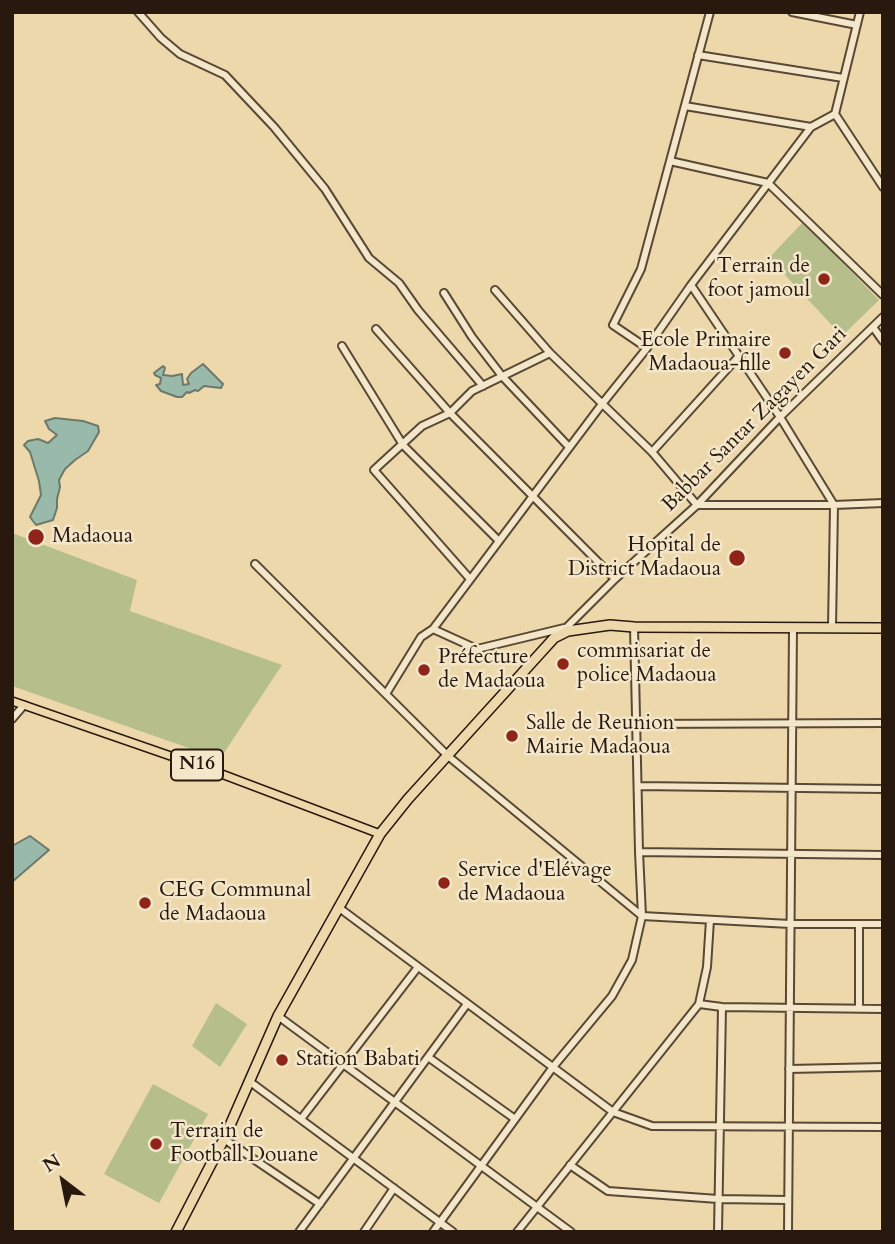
<!DOCTYPE html>
<html>
<head>
<meta charset="utf-8">
<style>
  body { margin:0 }
  #map { position:relative; width:895px; height:1244px; overflow:hidden; background:#edd8ac; font-family:Cardo,serif }
  canvas { display:block }
  .frame { position:absolute; inset:0; border:14px solid #28180d; pointer-events:none }
  .north { position:absolute; left:28px; top:1146px; width:70px; height:70px; -webkit-text-stroke:5px #f3e6c9; paint-order:stroke; rotate:328deg; font-size:19px; font-weight:700; line-height:28px; text-align:center; color:#28180d }
  .north::after { content:''; display:block; margin:auto; width:24px; height:32px; background:#28180d; clip-path:polygon(50% 0,100% 100%,50% 72%,0 100%) }
</style>
</head>
<body>
<div id="map">
<canvas width="895" height="1244"></canvas>
<div class="frame"></div>
<div class="north">N</div>
</div>
<script>
const c = document.querySelector('canvas').getContext('2d');
c.lineJoin = 'round';
function fill(path, color) {
  c.fillStyle = color;
  c.fill(path, 'evenodd');
}
function shape(rows) {
  const path = new Path2D();
  for (const r of rows) {
    path.moveTo(r[0], r[1]);
    for (let i = 2; i < r.length; i += 2) path.lineTo(r[i], r[i + 1]);
  }
  return path;
}
function stroke(path, color, width, dash) {
  c.strokeStyle = color;
  c.lineWidth = width;
  c.lineCap = dash ? 'butt' : 'round';
  c.setLineDash(dash || []);
  c.stroke(path);
}
function write(font, color, halo, rows, align = 'center') {
  c.font = font + ' Cardo,serif';
  c.lineWidth = 5;
  c.setLineDash([]);
  c.textBaseline = 'middle';
  c.strokeStyle = halo;
  c.fillStyle = color;
  for (const [text, x, y, turn = 0] of rows) {
    c.save();
    c.translate(x, y);
    c.rotate((+turn || 0) * Math.PI / 180);
    c.textAlign = isNaN(turn) ? turn : align;
    if (halo) c.strokeText(text, 0, 0);
    c.fillText(text, 0, 0);
    c.restore();
  }
}
fill(shape([
  [803,222,879,300,842,336,769,258],
  [12,533,137,580,130,611,282,665,220,759,12,686],
  [216,1003,247,1024,220,1067,192,1046],
  [153,1084,208,1114,159,1203,104,1174]
]), '#b6bf8b');
const water = shape([
  [203,364,223,384,221,388,204,386,198,391,195,390,189,393,187,392,182,397,177,397,161,391,156,385,160,384,161,378,155,375,154,373,163,366,165,368,163,375,172,376,182,374,183,385,189,384,187,379,191,373,203,364],
  [55,418,83,421,98,426,99,432,88,451,75,460,65,469,59,480,60,487,57,499,57,508,53,520,36,525,30,517,41,495,39,481,30,452,24,445,28,441,38,439,48,443,57,435,49,429,45,421,55,418],
  [30,836,49,850,12,882,12,846,30,836]
]);
fill(water, '#99baaa');
stroke(water, '#6c796b', 2);
const minor = shape([
  [138,12,161,38,180,54,225,75,274,127,325,189,369,258,399,283,418,310,483,386],
  [792,12,857,25],
  [860,12,835,114,883,187],
  [698,55,843,78],
  [685,106,811,127],
  [670,161,768,183,883,295],
  [691,285,780,417,834,505,832,628],
  [495,290,550,353,652,452,697,505,834,505,883,503],
  [444,293,472,337,502,376,569,447],
  [873,327,883,341],
  [376,329,450,413,615,579],
  [342,346,403,445,499,541],
  [647,348,613,325,641,269,710,12],
  [652,452,739,356],
  [255,564,448,756,642,916,790,924,883,924],
  [470,579,374,470,422,426,450,413,472,391,550,353],
  [433,629,477,649,564,628],
  [562,632,615,579,697,505,780,417,883,317],
  [386,694,421,637,433,629,602,404,647,348,691,285,811,127,835,114],
  [12,719,24,705],
  [637,724,883,723],
  [638,786,883,789],
  [639,852,883,855],
  [338,907,613,1112,652,1126,883,1127],
  [699,1004,722,1007,883,1009],
  [859,1008,859,924],
  [278,1016,571,1232],
  [428,1057,515,1119],
  [789,1069,883,1067],
  [249,1081,453,1232],
  [301,1119,418,967],
  [224,1139,320,1204],
  [570,1165,608,1191,718,1199,788,1200],
  [299,1232,467,1004],
  [364,1232,394,1188],
  [433,1232,553,1067,612,996,632,960,642,916,639,852,634,627],
  [517,1232,699,1004,707,967,710,920],
  [718,1232,722,1007],
  [788,1232,793,628]
]);
const major = shape([
  [12,701,211,770,380,834]
]);
const highway = shape([
  [176,1232,224,1139,278,1016,380,834,408,799,554,638,568,631,610,625,634,627,883,628]
]);
stroke(minor, '#594835', 10);
stroke(major, '#28180d', 10);
stroke(highway, '#28180d', 12);
stroke(minor, '#f3e6c9', 6);
stroke(major, '#edd8ac', 7);
stroke(highway, '#edd8ac', 9);
for (const [x, y, r, color] of [
  [824,279,7,"#8f2418"],
  [785,353,7,"#8f2418"],
  [36,537,9,"#8f2418"],
  [737,558,9,"#8f2418"],
  [563,664,7,"#8f2418"],
  [424,670,7,"#8f2418"],
  [512,736,7,"#8f2418"],
  [444,883,7,"#8f2418"],
  [145,903,7,"#8f2418"],
  [282,1060,7,"#8f2418"],
  [156,1144,7,"#8f2418"]
]) {
  const dot = new Path2D();
  dot.arc(x, y, r, 0, 2 * Math.PI);
  c.fillStyle = color;
  c.fill(dot);
  stroke(dot, '#f3e6c9', 2.5);
}
for (const [x, y, w] of [
  [197,765,52]
]) {
  const box = new Path2D();
  box.roundRect(x - w / 2, y - 15.5, w, 31, 5);
  c.fillStyle = '#f3e6c9';
  c.fill(box);
  stroke(box, '#28180d', 2);
}
write('bold 19px', '#28180d', null, [
  ["N16",197,765]
]);
write('21px', '#28180d', '#f3e6c9', [
  ["Terrain de",810,267,"right"],
  ["foot jamoul",810,291,"right"],
  ["Ecole Primaire",771,341,"right"],
  ["Madaoua-fille",771,365,"right"],
  ["Madaoua",52,537],
  ["Hopital de",721,546,"right"],
  ["District Madaoua",721,570,"right"],
  ["commisariat de",577,652],
  ["police Madaoua",577,676],
  ["Préfecture",438,658],
  ["de Madaoua",438,682],
  ["Salle de Reunion",526,724],
  ["Mairie Madaoua",526,748],
  ["Service d'Elévage",458,871],
  ["de Madaoua",458,895],
  ["CEG Communal",159,891],
  ["de Madaoua",159,915],
  ["Station Babati",296,1060],
  ["Terrain de",170,1132],
  ["Football Douane",170,1156]
], 'left');
write('21px', '#28180d', '#f3e6c9', [
  ["Babbar Santar Zagayen Gari",755,420,-45]
]);
</script>
</body>
</html>
